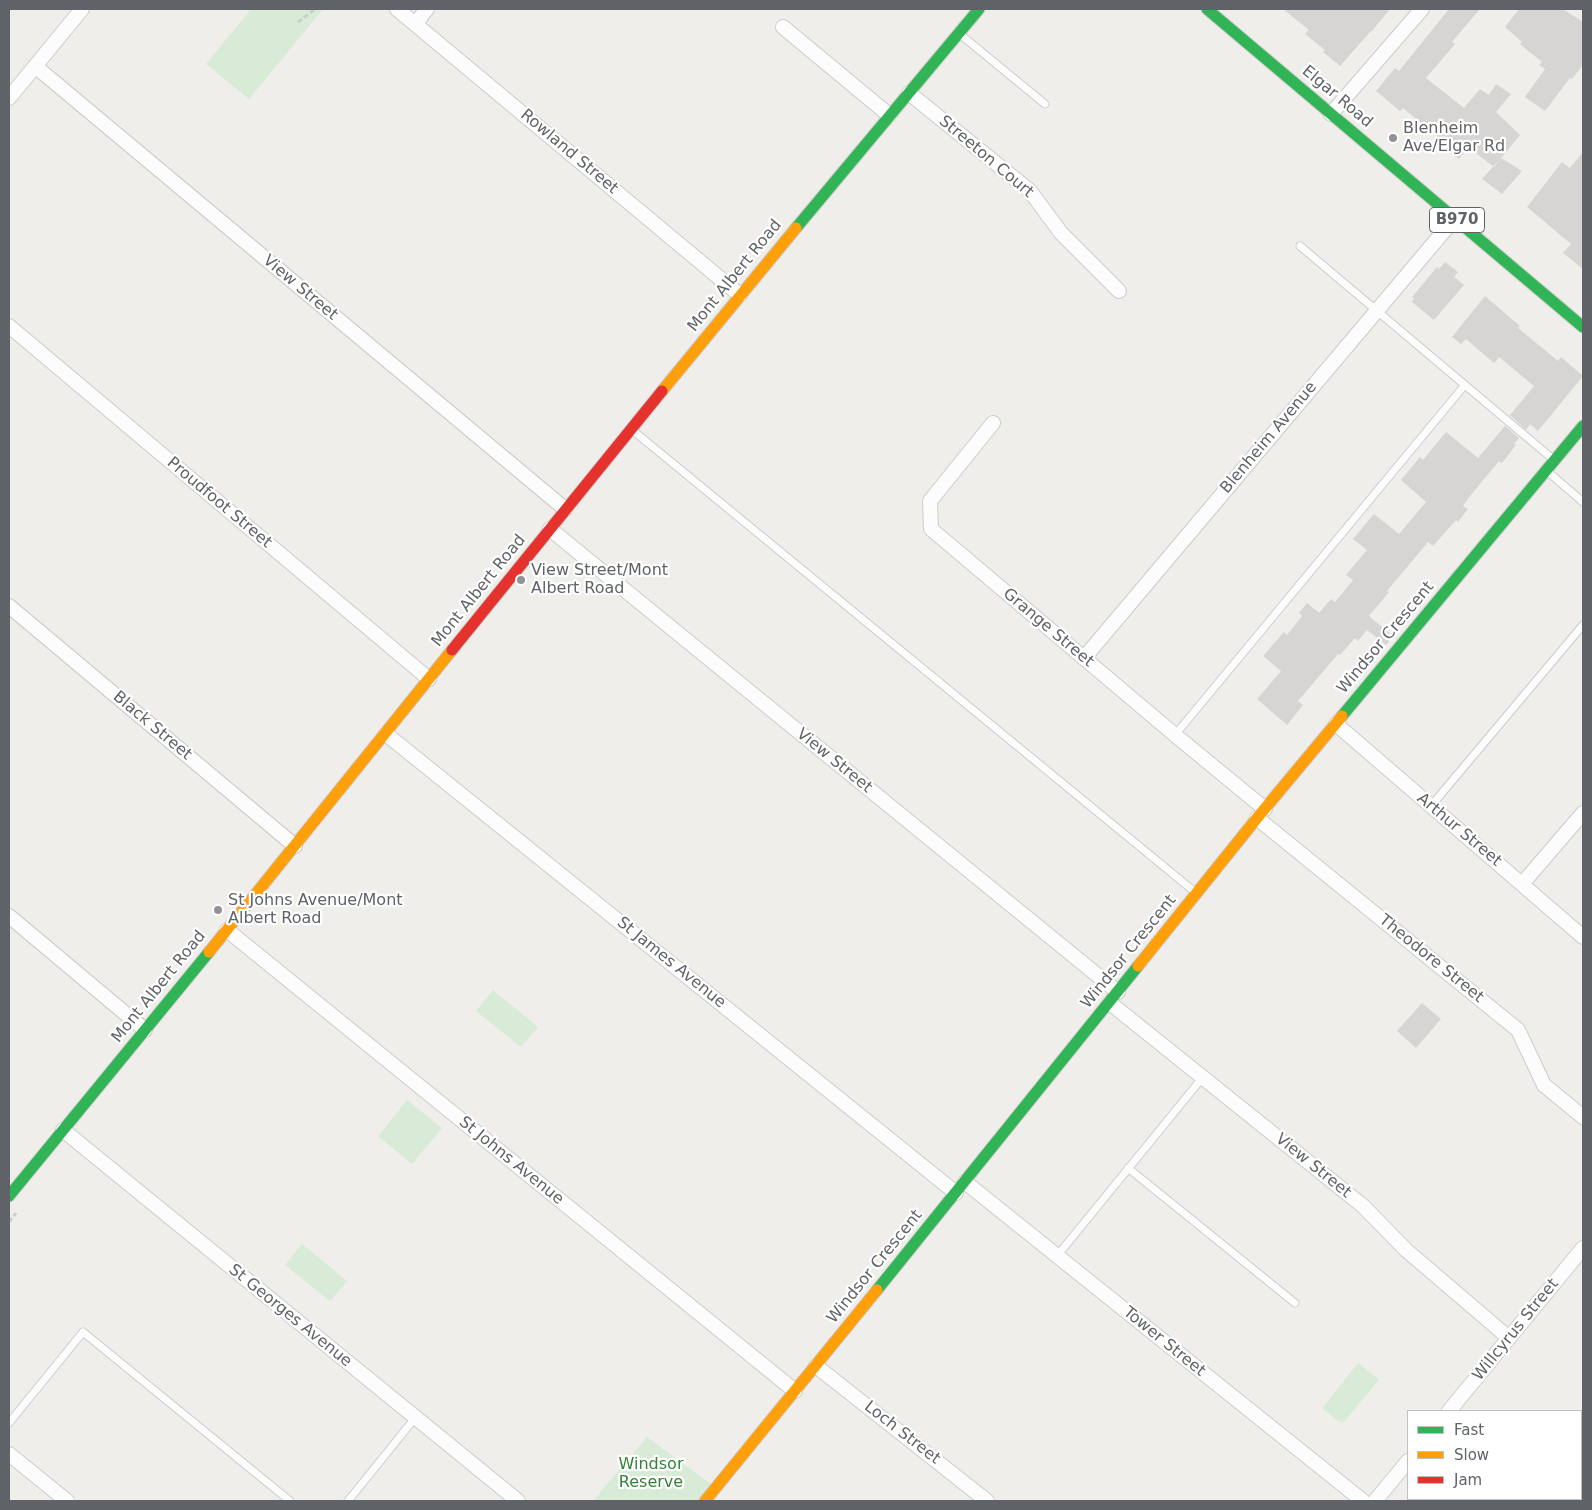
<!DOCTYPE html>
<html>
<head>
<meta charset="utf-8">
<style>
  body { margin:0 }
  #map { position:relative; width:1592px; height:1510px; overflow:hidden; background:#efeeea; font-family:"DejaVu Sans",sans-serif }
  canvas { display:block }
  .frame { position:absolute; inset:0; border:10px solid #5f6368; pointer-events:none }
  .legend { position:absolute; left:1407px; top:1410px; width:175px; height:90px; box-sizing:border-box; background:#fff; border:1px solid #bfc1c3; margin:0; padding:6px 9px; list-style:none; font-size:15px; color:#5f6368 }
  .legend li { display:flex; align-items:center; gap:10px; height:25px }
  .legend b { width:25px; border:1px solid #bfc1c3 }
</style>
</head>
<body>
<div id="map">
<canvas width="1592" height="1510"></canvas>
<div class="frame"></div>
<ul class="legend">
<li><b style="height:6px;background:#30b455"></b>Fast</li>
<li><b style="height:6px;background:#ff9f0a"></b>Slow</li>
<li><b style="height:6px;background:#e5322d"></b>Jam</li>
</ul>
</div>
<script>
const c = document.querySelector('canvas').getContext('2d');
c.lineJoin = 'round';
function fill(path, color) {
  c.fillStyle = color;
  c.fill(path, 'evenodd');
}
function shape(rows) {
  const path = new Path2D();
  for (const r of rows) {
    path.moveTo(r[0], r[1]);
    for (let i = 2; i < r.length; i += 2) path.lineTo(r[i], r[i + 1]);
  }
  return path;
}
function stroke(path, color, width, dash) {
  c.strokeStyle = color;
  c.lineWidth = width;
  c.lineCap = dash ? 'butt' : 'round';
  c.setLineDash(dash || []);
  c.stroke(path);
}
function write(font, color, halo, rows, align = 'center') {
  c.font = font + ' "DejaVu Sans",sans-serif';
  c.lineWidth = 4.5;
  c.setLineDash([]);
  c.textBaseline = 'middle';
  c.strokeStyle = halo;
  c.fillStyle = color;
  for (const [text, x, y, turn = 0] of rows) {
    c.save();
    c.translate(x, y);
    c.rotate((+turn || 0) * Math.PI / 180);
    c.textAlign = isNaN(turn) ? turn : align;
    if (halo) c.strokeText(text, 0, 0);
    c.fillText(text, 0, 0);
    c.restore();
  }
}
fill(shape([
  [251,9,323,9,249,99,206,64],
  [493,990,538,1027,521,1047,476,1011],
  [407,1100,442,1128,412,1164,378,1136],
  [302,1244,347,1281,330,1301,285,1265],
  [1358,1363,1379,1380,1342,1424,1322,1408],
  [647,1437,712,1485,700,1501,593,1501]
]), '#d8ebd6');
fill(shape([
  [1283,9,1390,9,1372,31,1371,31,1340,66,1323,52,1325,50,1305,34,1309,30],
  [1449,9,1480,9,1452,42,1455,44,1426,78,1464,108,1480,89,1489,95,1496,84,1511,94,1496,112,1520,135,1494,167,1468,147,1459,159,1436,142,1439,138,1403,108,1400,111,1376,91,1395,68,1399,71],
  [1519,9,1563,9,1583,22,1583,65,1572,79,1570,78,1545,111,1525,97,1545,69,1539,65,1542,62,1520,44,1522,42,1505,27],
  [1583,152,1583,269,1563,253,1571,244,1527,207,1562,162,1570,168],
  [1501,158,1522,171,1502,194,1482,179],
  [1445,262,1458,272,1454,277,1464,285,1434,320,1412,302,1414,299,1412,297,1437,267,1439,269],
  [1485,296,1520,326,1518,328,1558,361,1561,357,1583,376,1538,431,1530,424,1526,430,1510,415,1534,386,1499,357,1494,363,1466,339,1461,344,1452,337],
  [1505,426,1519,438,1514,444,1516,445,1502,463,1499,461,1470,496,1463,506,1468,509,1458,522,1456,520,1433,546,1428,542,1387,591,1389,592,1369,616,1393,636,1386,645,1367,630,1358,641,1355,638,1340,655,1338,654,1298,701,1303,705,1287,725,1257,699,1281,671,1263,656,1284,632,1287,635,1302,616,1299,613,1307,603,1319,613,1331,599,1335,602,1353,580,1346,575,1367,550,1353,539,1374,514,1399,534,1426,502,1401,480,1420,457,1423,460,1446,432,1478,458],
  [1422,1003,1441,1019,1416,1048,1397,1031]
]), '#d6d5d3');
const lane = shape([
  [961,35,1045,104],
  [1300,246,1554,460],
  [631,429,1195,892],
  [1547,471,1583,502],
  [1175,735,1464,386],
  [1431,806,1583,625],
  [1128,1168,1295,1303],
  [1057,1256,1203,1077],
  [9,1423,83,1332,290,1501],
  [348,1501,415,1418]
]);
const street = shape([
  [397,9,740,295],
  [415,24,427,9],
  [783,27,889,115],
  [35,66,565,509],
  [909,93,1030,191,1061,233,1119,291],
  [9,98,82,9],
  [1331,114,1422,9],
  [9,326,429,679],
  [993,423,930,501,931,529,1175,735,1265,809],
  [550,529,1118,992],
  [9,606,295,846],
  [1084,658,1455,218],
  [1336,724,1583,937],
  [386,734,956,1193],
  [1257,818,1518,1030,1544,1085,1583,1117],
  [1522,884,1583,813],
  [9,916,145,1030],
  [227,930,795,1391],
  [1110,1003,1363,1206,1406,1250,1509,1338],
  [63,1130,518,1501],
  [965,1182,1363,1501],
  [816,1366,987,1501],
  [1449,1411,1583,1248],
  [9,1454,67,1501],
  [1375,1501,1408,1461]
]);
const fast = shape([
  [1207,9,1583,327],
  [796,228,979,9],
  [1342,716,1583,426],
  [9,1196,209,952],
  [877,1290,1138,966]
]);
const slow = shape([
  [662,391,796,228],
  [209,952,452,650],
  [1138,966,1257,818,1342,716],
  [705,1501,877,1290]
]);
const jam = shape([
  [452,650,662,391]
]);
stroke(lane, '#cbcccc', 9);
stroke(street, '#cbcccc', 16);
stroke(fast, '#cacacb', 13);
stroke(slow, '#cacacb', 13);
stroke(jam, '#cacacb', 13);
stroke(shape([
  [298,22,315,9],
  [9,1222,16,1213]
]), '#cacfcc', 3, [5, 2.5]);
stroke(lane, '#fdfcfc', 7);
stroke(street, '#fdfcfc', 14);
stroke(fast, '#30b455', 11);
stroke(slow, '#ff9f0a', 11);
stroke(jam, '#e5322d', 11);
for (const [x, y, r, color] of [
  [1393,138,5,"#919496"],
  [521,580,5,"#919496"],
  [218,910,5,"#919496"]
]) {
  const dot = new Path2D();
  dot.arc(x, y, r, 0, 2 * Math.PI);
  c.fillStyle = color;
  c.fill(dot);
  stroke(dot, '#fff', 2);
}
for (const [x, y, w] of [
  [1457,220,55]
]) {
  const box = new Path2D();
  box.roundRect(x - w / 2, y - 12.5, w, 25, 4);
  c.fillStyle = '#fff';
  c.fill(box);
  stroke(box, '#5f6368', 1);
}
write('bold 15px', '#5f6368', null, [
  ["B970",1457,220]
]);
write('16px', '#5f6368', '#fff', [
  ["Elgar Road",1337,97,40],
  ["Rowland Street",569,152,40],
  ["Streeton Court",986,157,40],
  ["Mont Albert Road",735,276,-51],
  ["View Street",300,288,40],
  ["Blenheim Avenue",1269,438,-50],
  ["Proudfoot Street",219,503,40],
  ["Mont Albert Road",479,591,-51],
  ["Grange Street",1048,628,40],
  ["Windsor Crescent",1386,638,-50],
  ["Black Street",152,726,40],
  ["View Street",834,761,39],
  ["Arthur Street",1459,830,40],
  ["Windsor Crescent",1129,952,-51],
  ["Theodore Street",1431,959,39],
  ["St James Avenue",671,963,39],
  ["Mont Albert Road",159,987,-51],
  ["St Johns Avenue",511,1161,39],
  ["View Street",1313,1166,39],
  ["Windsor Crescent",875,1267,-51],
  ["St Georges Avenue",290,1316,39],
  ["Willcyrus Street",1516,1330,-51],
  ["Tower Street",1164,1342,39],
  ["Loch Street",902,1433,38]
]);
write('16px', '#5f6368', '#fff', [
  ["Blenheim",1403,129],
  ["Ave/Elgar Rd",1403,147],
  ["View Street/Mont",531,571],
  ["Albert Road",531,589],
  ["St Johns Avenue/Mont",228,901],
  ["Albert Road",228,919]
], 'left');
write('16px', '#348238', '#fff', [
  ["Windsor",651,1465],
  ["Reserve",651,1483]
]);
</script>
</body>
</html>
